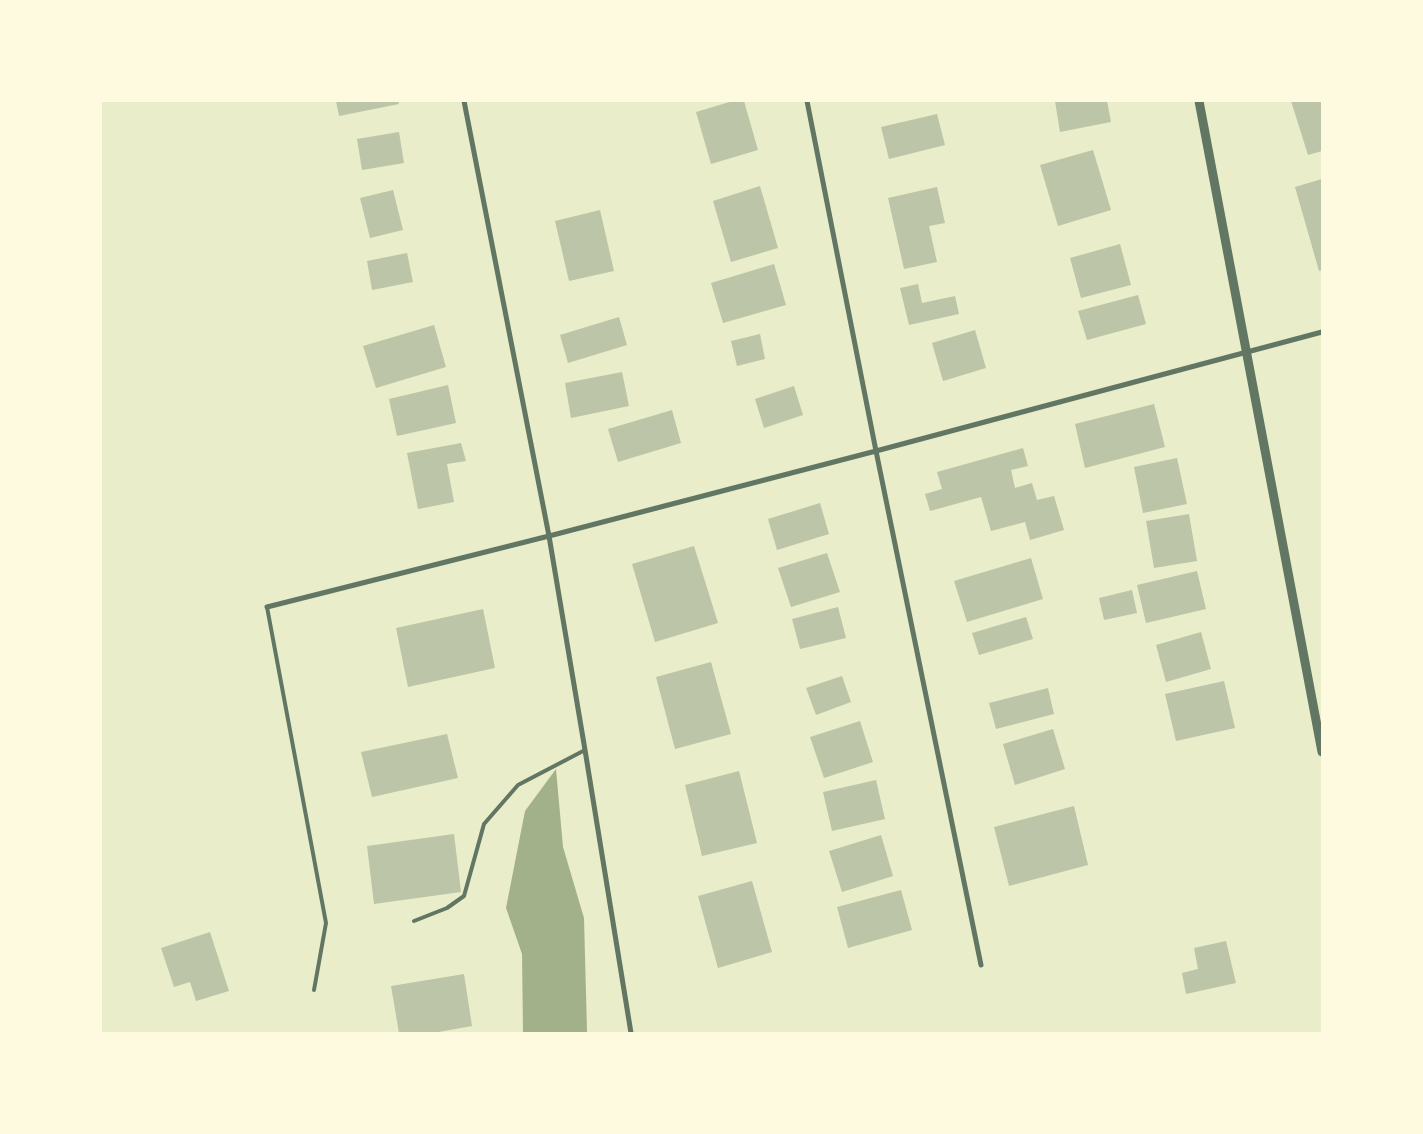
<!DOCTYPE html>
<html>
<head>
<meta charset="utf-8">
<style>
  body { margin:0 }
  #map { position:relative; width:1423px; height:1134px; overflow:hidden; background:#e9edc9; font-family:"Sofia Sans Condensed",sans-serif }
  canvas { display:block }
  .frame { position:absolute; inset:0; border:102px solid #fefae0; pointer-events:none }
</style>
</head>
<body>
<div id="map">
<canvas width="1423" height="1134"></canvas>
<div class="frame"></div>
</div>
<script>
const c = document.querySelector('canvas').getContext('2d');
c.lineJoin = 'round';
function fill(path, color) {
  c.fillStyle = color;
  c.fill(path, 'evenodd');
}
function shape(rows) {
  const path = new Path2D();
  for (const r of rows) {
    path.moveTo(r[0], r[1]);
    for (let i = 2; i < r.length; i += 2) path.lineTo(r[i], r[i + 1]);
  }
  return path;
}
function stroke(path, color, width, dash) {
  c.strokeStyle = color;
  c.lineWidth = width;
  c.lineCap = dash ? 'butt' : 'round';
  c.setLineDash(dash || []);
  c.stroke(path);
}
fill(shape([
  [556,769,563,847,584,918,587,1031,587,1033,523,1033,522,954,506,908,525,811]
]), '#a3b18a');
fill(shape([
  [336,101,398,101,399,104,339,116],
  [733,101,744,101,758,150,711,164,696,112],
  [1055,101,1107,101,1111,122,1060,132],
  [1291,101,1322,101,1322,151,1308,155],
  [937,114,945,145,889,159,881,127],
  [399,132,404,163,362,170,357,139],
  [1093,150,1111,210,1058,226,1040,165],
  [1322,179,1322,270,1319,271,1295,187],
  [760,186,778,248,731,262,713,201],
  [937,187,945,223,929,226,937,262,904,269,888,198],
  [393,190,403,230,370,238,360,198],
  [600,210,614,271,569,281,555,221],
  [1120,244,1131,285,1081,298,1070,258],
  [407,253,413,282,372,290,367,261],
  [774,264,786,305,723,323,711,283],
  [918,284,922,303,955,296,959,314,909,325,900,288],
  [1138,295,1146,324,1087,340,1078,311],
  [619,317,627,345,568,363,560,335],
  [434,325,446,367,376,388,363,346],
  [975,330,986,368,943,381,932,343],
  [760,334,765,359,737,366,731,341],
  [622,372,629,406,571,418,565,383],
  [448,385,456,423,397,436,389,399],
  [794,386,803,415,764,428,755,399],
  [1154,404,1165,447,1085,468,1075,424],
  [672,410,681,443,618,462,608,429],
  [461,443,466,461,447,464,454,502,418,509,407,453],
  [1023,448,1028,466,1011,470,1015,488,1032,483,1037,500,1054,496,1064,530,1030,540,1025,522,991,531,981,497,930,511,925,494,942,489,937,472],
  [1177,458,1187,504,1143,513,1134,467],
  [820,503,829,534,777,550,768,519],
  [1189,514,1197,561,1154,568,1146,521],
  [694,546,718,623,655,642,632,564],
  [827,553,840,592,791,607,778,568],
  [1031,558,1043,599,967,622,954,581],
  [1197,571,1206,609,1146,623,1137,585],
  [1132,590,1137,613,1104,620,1099,598],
  [838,607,846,638,800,649,792,619],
  [483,609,495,668,408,687,396,628],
  [1026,617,1033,639,979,655,972,633],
  [1201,632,1211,669,1166,682,1156,645],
  [711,662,731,734,675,749,656,677],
  [842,676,851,702,816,715,806,688],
  [1224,681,1235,728,1176,741,1165,694],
  [1048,688,1054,714,996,729,989,703],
  [860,721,873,762,824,778,810,737],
  [1053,729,1065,769,1015,785,1003,744],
  [447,734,458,778,372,797,361,752],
  [739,771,757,843,702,856,685,785],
  [876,780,885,819,832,831,823,792],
  [1074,806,1088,865,1009,886,994,827],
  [454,834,461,892,374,904,367,846],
  [881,835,893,876,842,892,829,851],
  [752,881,772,952,718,968,698,896],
  [901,890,912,930,848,948,837,907],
  [210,932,229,991,196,1001,190,982,174,987,161,948],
  [1226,941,1236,983,1186,994,1182,973,1198,969,1194,948],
  [464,974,472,1026,433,1033,399,1033,391,986]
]), '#bcc5a7');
stroke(shape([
  [267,607,326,923,314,990],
  [414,921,447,908,464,896,484,824,518,785,585,750]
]), '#617663', 4);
stroke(shape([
  [464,101,549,536,585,750,631,1033],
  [807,101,876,451,981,965],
  [267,607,549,536,876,451,1322,332]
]), '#617663', 5);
stroke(shape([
  [1199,101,1322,752]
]), '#617663', 9);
</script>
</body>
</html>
